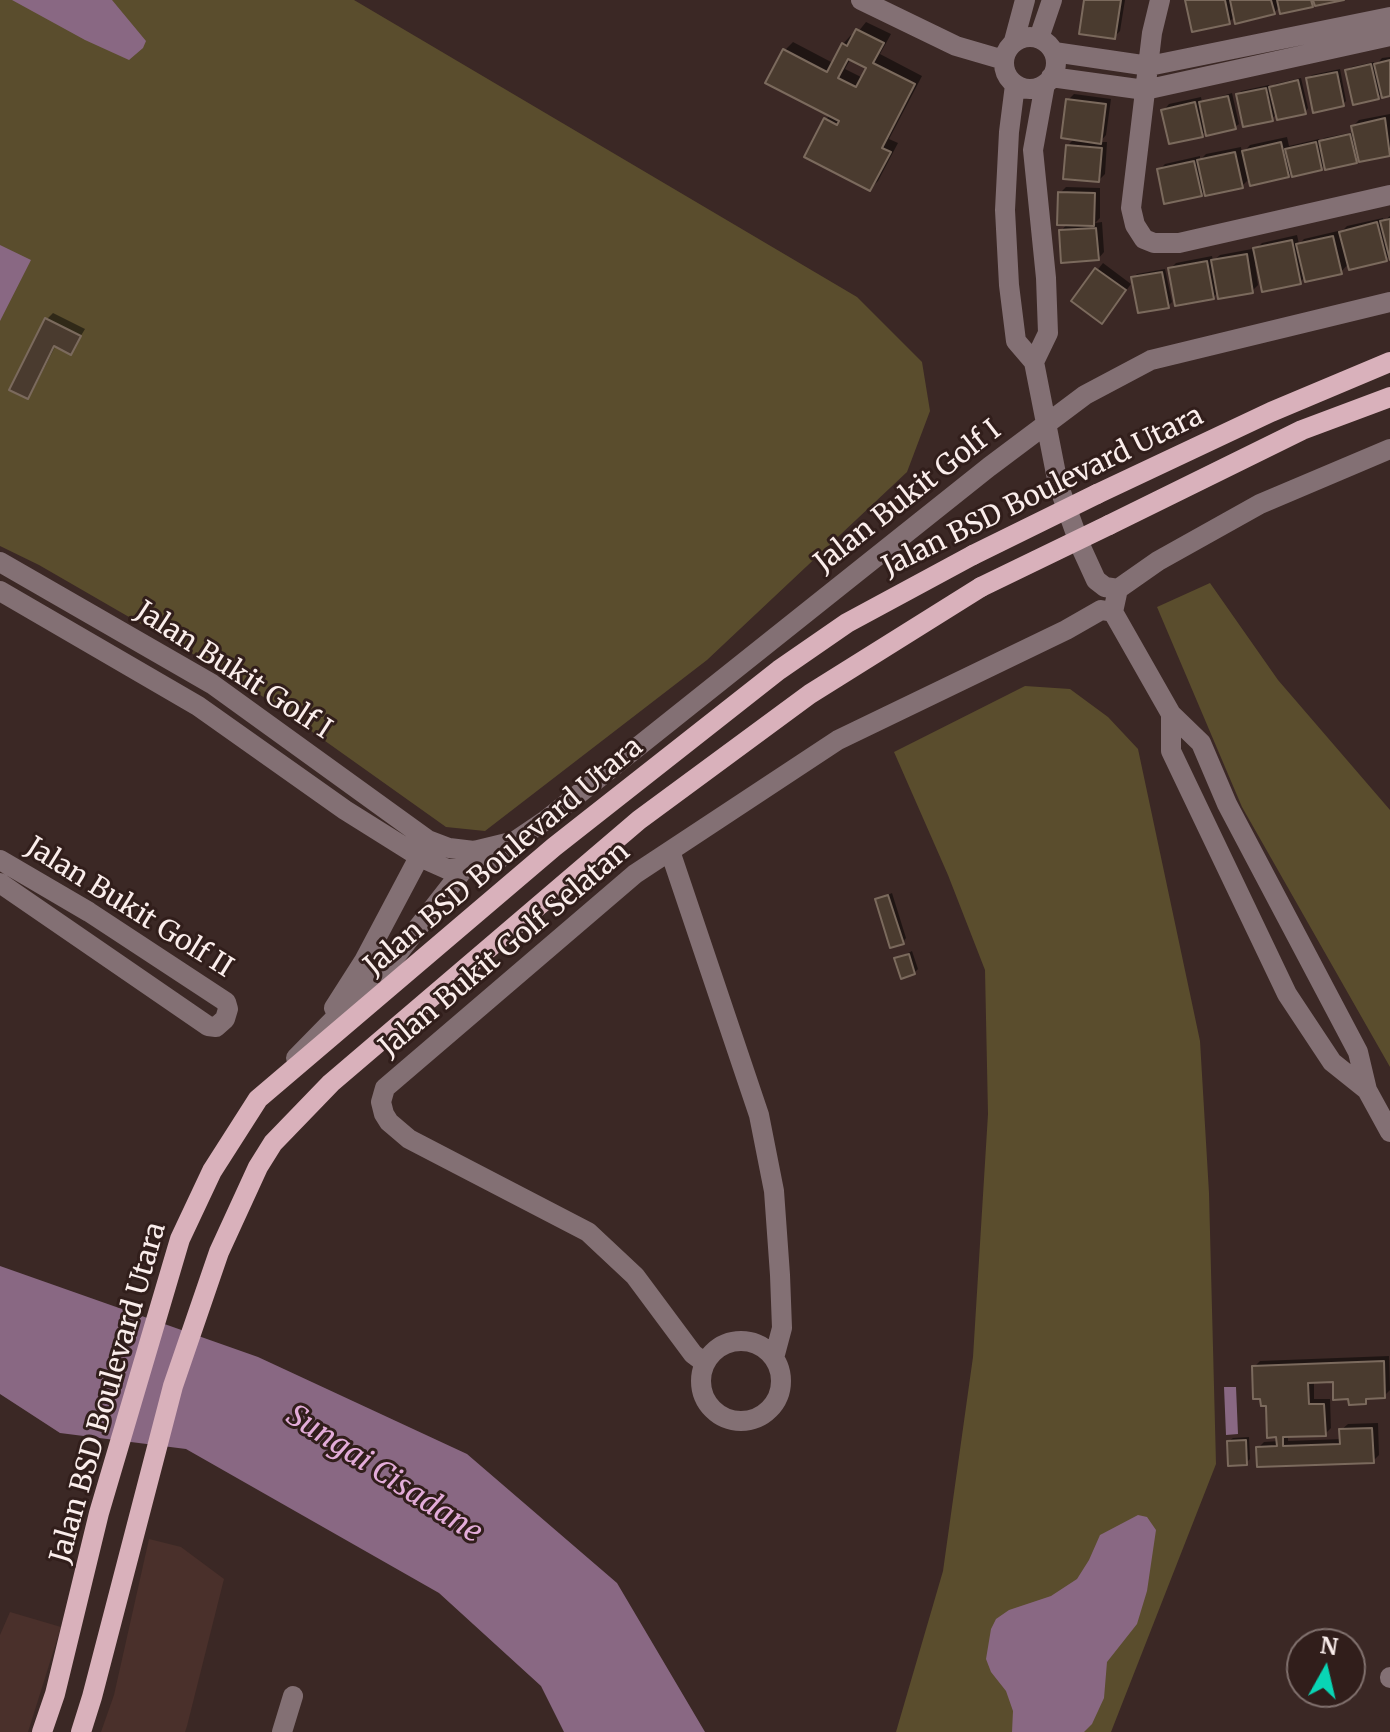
<!DOCTYPE html>
<html>
<head>
<meta charset="utf-8">
<style>
  body { margin:0 }
  #map { position:relative; width:1390px; height:1732px; overflow:hidden; background:#3b2825; font-family:Merriweather,serif }
  canvas { display:block }
  .north { position:absolute; left:1286px; top:1628px; width:80px; height:80px; box-sizing:border-box; background:#311e1b; border:2px solid #81716e; border-radius:50%; rotate:8deg; font-size:22px; font-weight:700; line-height:32px; text-align:center; color:#faedeb }
  .north::after { content:''; display:block; margin:auto; width:28px; height:36px; background:#09d5b5; clip-path:polygon(50% 0,100% 100%,50% 72%,0 100%) }
</style>
</head>
<body>
<div id="map">
<canvas width="1390" height="1732"></canvas>
<div class="north">N</div>
</div>
<script>
const c = document.querySelector('canvas').getContext('2d');
c.lineJoin = 'round';
function fill(path, color) {
  c.fillStyle = color;
  c.fill(path, 'evenodd');
}
function shape(rows) {
  const path = new Path2D();
  for (const r of rows) {
    if (r.length === 3) {
      path.moveTo(r[0] + r[2], r[1]);
      path.arc(r[0], r[1], r[2], 0, 2 * Math.PI);
      continue;
    }
    path.moveTo(r[0], r[1]);
    for (let i = 2; i < r.length; i += 2) path.lineTo(r[i], r[i + 1]);
  }
  return path;
}
function stroke(path, color, width, dash) {
  c.strokeStyle = color;
  c.lineWidth = width;
  c.lineCap = dash ? 'butt' : 'round';
  c.setLineDash(dash || []);
  c.stroke(path);
}
function write(font, color, halo, rows, align = 'center') {
  c.font = font + ' Merriweather,serif';
  c.lineWidth = 6;
  c.setLineDash([]);
  c.textBaseline = 'middle';
  c.strokeStyle = halo;
  c.fillStyle = color;
  for (const [text, x, y, turn = 0] of rows) {
    c.save();
    c.translate(x, y);
    c.rotate((+turn || 0) * Math.PI / 180);
    c.textAlign = isNaN(turn) ? turn : align;
    if (halo) c.strokeText(text, 0, 0);
    c.fillText(text, 0, 0);
    c.restore();
  }
}
fill(shape([
  [149,1539,181,1547,224,1579,187,1726,185,1732,101,1732,114,1695],
  [10,1612,61,1627,28,1732,0,1732,0,1635]
]), '#4a302b');
fill(shape([
  [0,0,354,0,857,297,922,362,930,411,907,472,707,660,485,831,446,827,245,684,39,565,0,546],
  [1210,583,1278,680,1390,810,1390,1067,1242,807,1157,607],
  [1025,686,1070,689,1108,717,1138,749,1200,1041,1209,1193,1216,1464,1111,1732,896,1732,943,1571,973,1357,988,1114,985,970,948,875,894,752]
]), '#5a4d2d');
fill(shape([
  [12,0,112,0,146,41,143,48,129,60,85,40],
  [0,245,31,260,0,321],
  [0,1266,258,1357,467,1454,617,1583,705,1732,564,1732,541,1686,439,1593,186,1449,60,1433,0,1394],
  [1224,1387,1236,1387,1238,1434,1226,1435],
  [1138,1515,1147,1517,1156,1530,1147,1591,1137,1624,1107,1662,1104,1698,1092,1724,1084,1732,1012,1732,1013,1711,1006,1691,991,1672,986,1659,991,1629,996,1619,1009,1610,1051,1596,1077,1579,1089,1560,1100,1535]
]), '#896883');
fill(shape([
  [1086,0,1125,0,1120,31,1114,37],
  [1187,0,1333,0,1316,1,1312,5,1280,6,1274,13,1235,16,1229,22],
  [866,22,891,34,880,54,922,76,889,139,898,143,878,181,870,189,826,119,831,114,784,51,793,42,833,63,843,44,851,35,854,37],
  [851,58,869,68,863,78,845,69],
  [1390,57,1390,94,1383,92,1378,97,1347,71,1351,67,1374,62,1375,66,1382,58],
  [1340,69,1346,101,1343,104,1308,79,1312,75],
  [1301,78,1308,108,1305,112,1277,113,1272,119,1238,95,1241,91,1269,85,1270,89,1275,84],
  [1232,93,1239,124,1235,127,1207,130,1202,135,1163,111,1169,104,1201,97,1202,102],
  [1074,94,1111,99,1106,135,1100,142,1107,142,1105,174,1099,180,1067,146,1075,138,1068,100],
  [1390,114,1390,153,1326,164,1322,168,1292,171,1288,176,1250,178,1242,186,1206,189,1201,194,1159,170,1165,164,1200,156,1200,160,1206,154,1241,147,1242,154,1250,145,1287,137,1289,146,1319,139,1320,143,1324,138,1354,132,1353,126,1359,120],
  [1066,187,1100,188,1100,218,1095,223,1102,222,1104,252,1098,259,1061,231,1068,223,1060,193],
  [1390,216,1390,255,1386,259,1349,263,1341,272,1306,276,1300,282,1258,263,1255,264,1258,285,1252,291,1219,291,1213,298,1170,269,1176,263,1212,256,1213,261,1220,255,1252,249,1253,252,1262,243,1297,235,1299,244,1304,239,1338,231,1339,234,1347,226,1383,218,1384,221],
  [1103,263,1131,284,1108,315,1074,300],
  [1165,269,1172,302,1168,306,1133,278,1137,274],
  [53,313,85,329,71,352,56,345,33,390,27,396,12,389,47,319],
  [892,893,906,938,903,942,877,900],
  [912,951,918,969,914,973,897,959],
  [1389,1356,1390,1390,1384,1396,1371,1397,1365,1402,1350,1397,1335,1380,1314,1381,1314,1399,1330,1399,1331,1428,1325,1434,1288,1435,1288,1441,1342,1439,1341,1430,1348,1424,1378,1423,1379,1455,1373,1461,1258,1448,1264,1442,1279,1441,1268,1404,1254,1367,1260,1361],
  [1249,1437,1250,1459,1246,1463,1229,1441,1233,1438]
]), '#0007');
const building = shape([
  [1084,0,1121,0,1115,39,1079,34,1084,0],
  [1185,0,1225,0,1230,24,1192,32,1185,0],
  [1230,0,1271,0,1275,14,1235,24,1230,0],
  [1277,0,1311,0,1313,7,1280,14,1277,0],
  [1313,0,1344,0,1315,6,1313,0],
  [856,29,884,43,873,63,915,84,882,148,891,152,870,191,804,157,824,118,837,125,839,121,765,83,783,49,827,72,842,43,847,46,856,29],
  [848,59,866,68,856,87,838,78,848,59],
  [1390,60,1390,96,1382,98,1374,64,1390,60],
  [1371,64,1379,99,1353,105,1345,70,1371,64],
  [1337,72,1344,106,1313,113,1306,78,1337,72],
  [1298,80,1306,114,1277,120,1269,87,1298,80],
  [1266,88,1273,121,1243,127,1236,94,1266,88],
  [1228,96,1236,129,1206,136,1199,102,1228,96],
  [1066,99,1106,104,1101,144,1061,138,1066,99],
  [1195,102,1203,137,1169,144,1161,110,1195,102],
  [1385,118,1390,156,1359,162,1351,126,1385,118],
  [1350,134,1357,163,1325,170,1319,141,1350,134],
  [1281,142,1289,177,1250,186,1242,151,1281,142],
  [1316,142,1322,170,1292,177,1285,149,1316,142],
  [1066,145,1102,148,1099,182,1063,179,1066,145],
  [1235,152,1243,188,1205,196,1197,160,1235,152],
  [1194,161,1202,196,1164,204,1157,169,1194,161],
  [1058,192,1095,193,1094,226,1057,225,1058,192],
  [1390,219,1390,260,1380,221,1390,219],
  [1377,222,1387,261,1349,270,1339,232,1377,222],
  [1096,228,1099,260,1061,263,1059,230,1096,228],
  [1333,236,1342,274,1305,282,1296,244,1333,236],
  [1292,240,1301,284,1262,292,1253,248,1292,240],
  [1247,254,1253,293,1218,299,1211,260,1247,254],
  [1207,261,1214,299,1175,306,1168,268,1207,261],
  [1095,268,1126,290,1102,324,1071,301,1095,268],
  [1162,272,1169,308,1138,313,1131,277,1162,272],
  [45,318,81,336,71,355,54,346,28,399,9,390,45,318],
  [888,895,904,944,890,948,875,899,888,895],
  [909,954,915,974,901,979,894,958,909,954],
  [1384,1361,1385,1398,1366,1399,1366,1404,1349,1405,1348,1399,1333,1400,1333,1382,1308,1383,1309,1404,1324,1404,1326,1436,1283,1437,1283,1446,1340,1444,1339,1429,1372,1428,1374,1463,1257,1467,1256,1447,1277,1446,1276,1437,1267,1438,1266,1406,1261,1406,1260,1399,1253,1399,1252,1366,1384,1361],
  [1246,1440,1247,1465,1228,1466,1227,1441,1246,1440]
]);
fill(building, '#4a3b2f');
stroke(building, '#7b6a5d', 2);
stroke(shape([
  [861,0,956,46,1004,60],
  [1160,0,1152,33,1131,208,1135,225,1144,239,1154,243,1179,243,1390,195],
  [1030,63,26],
  [1039,38,1052,0],
  [1014,41,1025,0],
  [1054,52,1149,66,1390,17],
  [1051,77,1145,90,1390,36],
  [1015,85,1009,132,1005,210,1009,285,1016,341,1034,362,1058,484,1080,545,1096,580,1105,587,1118,589],
  [1034,362,1048,333,1046,278,1033,150,1045,84],
  [0,562,212,684,428,840,449,848,474,851,515,841],
  [1118,589,1113,612,1171,714,1201,743,1227,804,1358,1052,1367,1090,1390,1132],
  [1118,589,1158,561,1260,504,1390,449],
  [0,591,198,706,345,810,420,857,447,869,479,868,498,860,515,841,546,820,989,467,1085,395,1151,360,1390,302],
  [1171,714,1171,751,1287,994,1332,1062,1367,1090],
  [670,851,759,1115,774,1191,780,1275,782,1328,774,1358],
  [0,860,89,912,226,1002,228,1009,225,1019,216,1027,208,1026,0,883],
  [334,1008,364,961,426,844],
  [296,1058,395,957,463,870],
  [741,1381,40],
  [705,1363,693,1354,635,1276,588,1232,409,1139,389,1122,384,1114,381,1102,385,1088,635,874,838,740,1066,630,1101,610,1113,612],
  [1390,1677,1390,1678],
  [282,1732,293,1696]
]), '#837074', 20);
stroke(shape([
  [1097,494,1271,412,1390,362],
  [1109,525,1302,430,1390,397],
  [42,1732,55,1694,99,1513,180,1239,212,1171,258,1099,554,847,779,670,847,623,973,555],
  [81,1732,92,1697,173,1386,219,1252,258,1167,273,1143,331,1083,639,820,810,694,981,587]
]), '#d9b1bb', 20);
stroke(shape([
  [973,555,1097,494],
  [981,587,1109,525]
]), '#d9b1bb', 20);
write('28px', '#faedeb', '#311e1b', [
  ["Jalan BSD Boulevard Utara",1043,492,-26],
  ["Jalan Bukit Golf I",908,497,-38],
  ["Jalan Bukit Golf I",233,671,33],
  ["Jalan BSD Boulevard Utara",504,857,-40],
  ["Jalan Bukit Golf II",129,908,32],
  ["Jalan Bukit Golf Selatan",505,950,-40],
  ["Jalan BSD Boulevard Utara",109,1393,-74]
]);
write('italic 30px', '#e3acd9', '#311e1b', [
  ["Sungai Cisadane",384,1475,33]
]);
</script>
</body>
</html>
